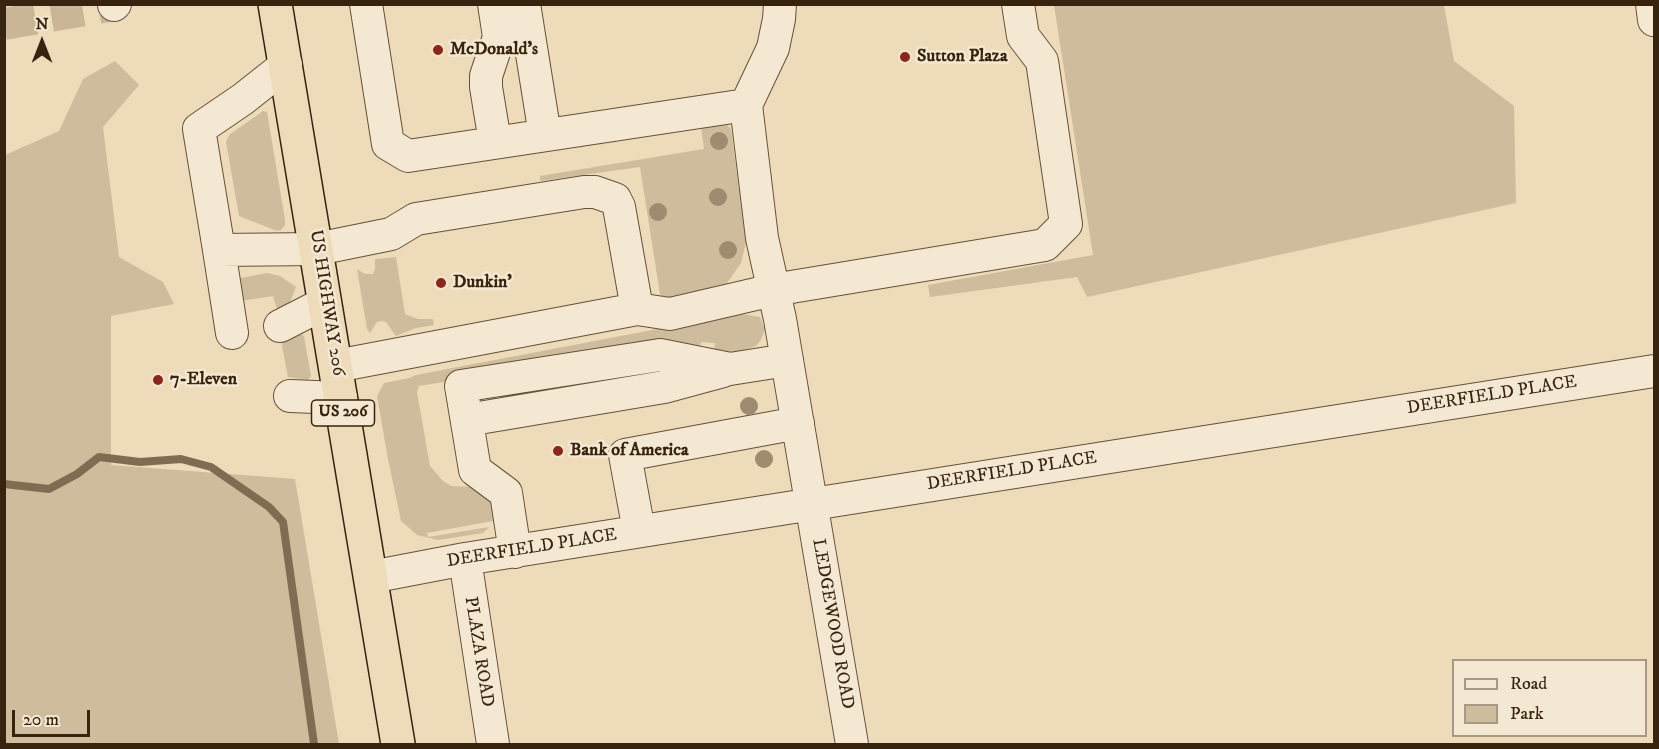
<!DOCTYPE html>
<html>
<head>
<meta charset="utf-8">
<style>
  body { margin:0 }
  #map { position:relative; width:1659px; height:749px; overflow:hidden; background:#eedbb9; font-family:"IM FELL DW Pica",serif }
  canvas { display:block }
  .frame { position:absolute; inset:0; border:6px solid #38230e; pointer-events:none }
  .legend { position:absolute; left:1452px; top:659px; width:195px; height:78px; box-sizing:border-box; background:#f4e8d2; border:2px solid #a99984; margin:0; padding:8px 10px; list-style:none; font-size:18px; color:#38230e }
  .legend li { display:flex; align-items:center; gap:12px; height:30px }
  .legend b { width:30px; border:2px solid #a99984 }
  .north { position:absolute; left:12px; top:12px; width:60px; height:60px; -webkit-text-stroke:4px #f4e8d2; paint-order:stroke; rotate:0deg; font-size:16px; font-weight:700; line-height:24px; text-align:center; color:#38230e }
  .north::after { content:''; display:block; margin:auto; width:21px; height:27px; background:#38230e; clip-path:polygon(50% 0,100% 100%,50% 72%,0 100%) }
  .scale { position:absolute; left:12px; top:710px; width:78px; height:27px; box-sizing:border-box; border:3px solid #38230e; border-top:0; padding-left:8px; font-size:18px; line-height:21px; white-space:nowrap; color:#38230e; -webkit-text-stroke:4px #f4e8d2; paint-order:stroke }
</style>
</head>
<body>
<div id="map">
<canvas width="1659" height="749"></canvas>
<div class="frame"></div>
<ul class="legend">
<li><b style="height:8px;background:#f4e8d2"></b>Road</li>
<li><b style="height:16px;background:#cfbc9c"></b>Park</li>
</ul>
<div class="north">N</div>
<div class="scale">20 m</div>
</div>
<script>
const c = document.querySelector('canvas').getContext('2d');
c.lineJoin = 'round';
function fill(path, color) {
  c.fillStyle = color;
  c.fill(path, 'evenodd');
}
function shape(rows) {
  const path = new Path2D();
  for (const r of rows) {
    path.moveTo(r[0], r[1]);
    for (let i = 2; i < r.length; i += 2) path.lineTo(r[i], r[i + 1]);
  }
  return path;
}
function stroke(path, color, width, dash) {
  c.strokeStyle = color;
  c.lineWidth = width;
  c.lineCap = dash ? 'butt' : 'round';
  c.setLineDash(dash || []);
  c.stroke(path);
}
function write(font, color, halo, rows, align = 'center') {
  c.font = font + ' "IM FELL DW Pica",serif';
  c.lineWidth = 5;
  c.setLineDash([]);
  c.textBaseline = 'middle';
  c.strokeStyle = halo;
  c.fillStyle = color;
  for (const [text, x, y, turn = 0] of rows) {
    c.save();
    c.translate(x, y);
    c.rotate((+turn || 0) * Math.PI / 180);
    c.textAlign = isNaN(turn) ? turn : align;
    if (halo) c.strokeText(text, 0, 0);
    c.fillText(text, 0, 0);
    c.restore();
  }
}
fill(shape([
  [1054,5,1444,5,1454,61,1514,106,1516,203,1087,297,1077,277,930,297,928,285,1093,255],
  [115,61,139,85,103,127,119,257,163,282,174,304,111,316,111,465,295,479,339,744,5,744,5,155,59,131,83,79],
  [263,111,267,112,285,220,285,225,281,230,277,231,239,216,226,142,229,135],
  [725,123,731,129,746,242,741,263,725,286,675,301,662,297,660,294,640,167,540,181,540,176,704,149,701,127],
  [396,257,405,314,418,319,433,319,434,325,416,328,396,336,386,322,381,321,377,322,370,333,367,329,357,269,365,274,373,274,375,269,375,259],
  [267,273,280,276,296,287,291,300,285,308,278,312,273,296,241,301,237,280,240,278],
  [731,312,760,317,765,329,761,340,756,346,736,353,714,352,715,343,701,342,700,350,657,347,419,386,417,392,430,466,443,481,451,486,476,487,493,499,496,517,493,521,427,533,428,537,489,527,483,533,438,540,417,535,401,521,388,459,377,396,384,383,409,378,416,375,668,327],
  [301,334,304,336,311,376,308,380,288,377,282,346,283,342]
]), '#cfbc9c');
stroke(shape([
  [4,484,49,489,77,474,99,457,140,462,181,459,211,467,269,507,283,522,314,744]
]), '#806c52', 8);
stroke(shape([
  [4,24,114,5]
]), '#cab697', 32, [32, 16]);
const minor = shape([
  [366,4,388,144,408,156,746,105],
  [494,4,499,37,486,76,486,87,495,142],
  [524,4,545,135],
  [780,4,779,19,773,48,746,105,762,238,780,319,852,744],
  [1652,4,1654,20],
  [114,5,115,4],
  [286,65,243,99,199,129,219,250,317,249,391,234,416,219,584,192,595,192,615,199,619,207,637,309,336,366],
  [219,250,232,333],
  [637,309,670,314,773,290,1045,245,1066,224,1042,61,1023,36,1018,4],
  [280,326,325,303],
  [290,396,341,398],
  [467,420,664,387,723,371],
  [639,531,625,455,798,423],
  [515,552,506,493,475,470,461,386,660,355,730,369,787,360],
  [465,559,493,744],
  [371,577,465,559,1654,371]
]);
const highway = shape([
  [275,4,398,744]
]);
stroke(minor, '#665139', 34);
stroke(highway, '#38230e', 36);
stroke(minor, '#f4e8d2', 32);
stroke(highway, '#eedbb9', 33);
c.fillStyle = '#9f8b6f';
for (const [x, y] of [
  [719,141],
  [718,197],
  [658,212],
  [728,250],
  [749,406],
  [764,459]
]) {
  c.beginPath();
  c.arc(x, y, 9, 0, 2 * Math.PI);
  c.fill();
}
for (const [x, y, r, color] of [
  [438,50,6,"#8f2418"],
  [905,57,6,"#8f2418"],
  [441,283,6,"#8f2418"],
  [158,380,6,"#8f2418"],
  [558,451,6,"#8f2418"]
]) {
  const dot = new Path2D();
  dot.arc(x, y, r, 0, 2 * Math.PI);
  c.fillStyle = color;
  c.fill(dot);
  stroke(dot, '#f4e8d2', 2);
}
for (const [x, y, w] of [
  [343,413,63]
]) {
  const box = new Path2D();
  box.roundRect(x - w / 2, y - 13, w, 26, 4.5);
  c.fillStyle = '#f4e8d2';
  c.fill(box);
  stroke(box, '#38230e', 1.5);
}
write('bold 16px', '#38230e', null, [
  ["US 206",343,413]
]);
write('bold 18px', '#38230e', '#f4e8d2', [
  ["McDonald's",450,50],
  ["Sutton Plaza",917,57],
  ["Dunkin'",453,283],
  ["7-Eleven",170,380],
  ["Bank of America",570,451]
], 'left');
write('18px', '#38230e', '#f4e8d2', [
  ["US HIGHWAY 206",326,303,81],
  ["DEERFIELD PLACE",1492,396,-9],
  ["DEERFIELD PLACE",1012,472,-9],
  ["DEERFIELD PLACE",532,549,-9],
  ["LEDGEWOOD ROAD",832,624,80],
  ["PLAZA ROAD",478,652,81]
]);
</script>
</body>
</html>
